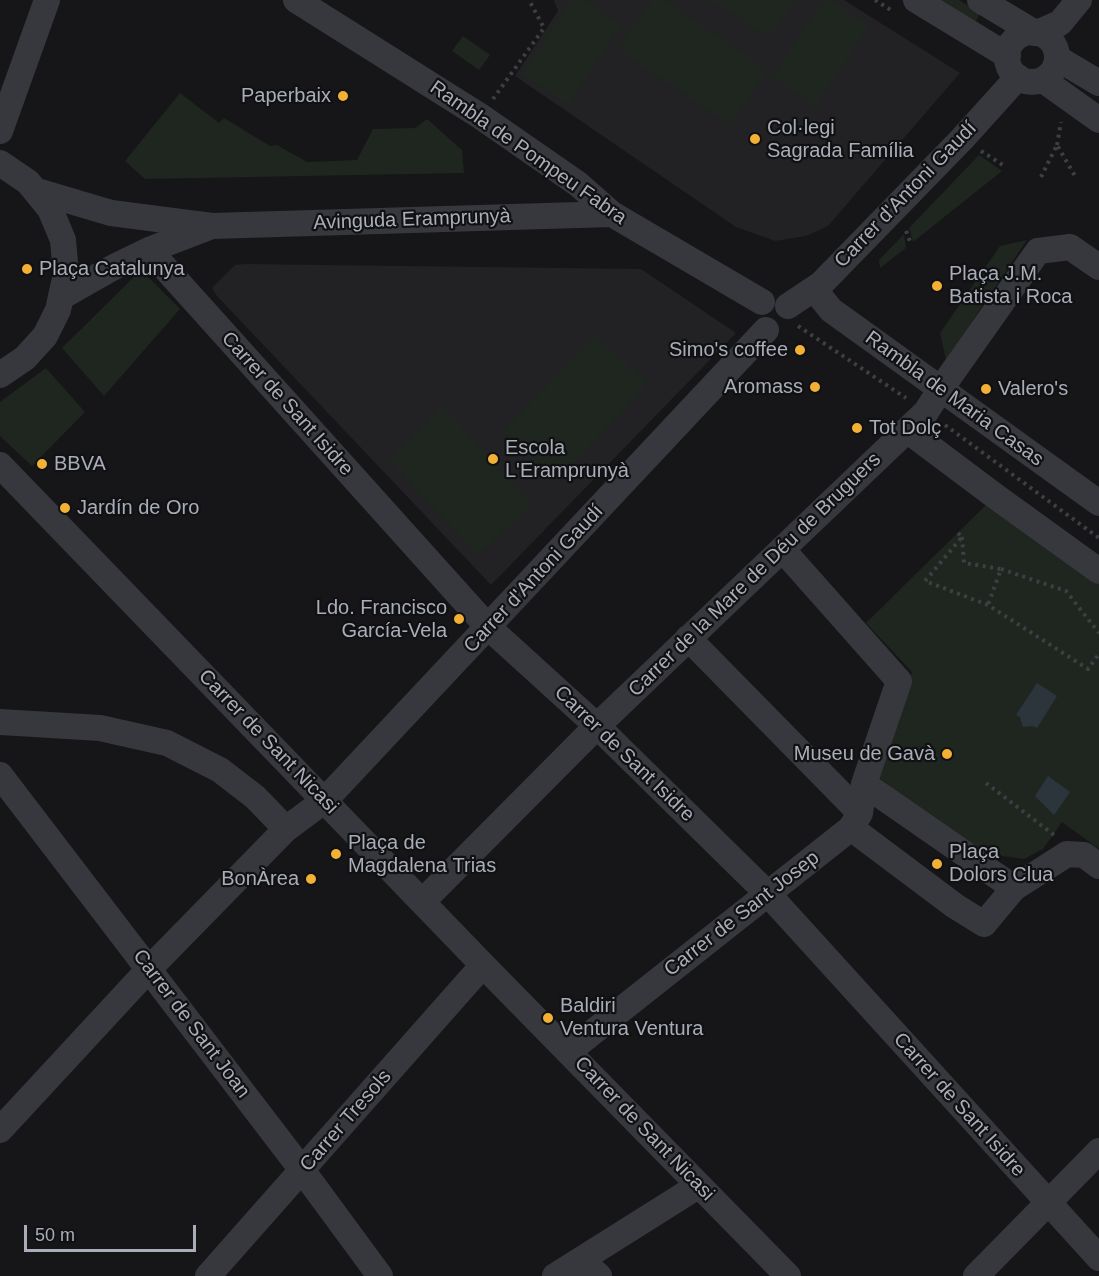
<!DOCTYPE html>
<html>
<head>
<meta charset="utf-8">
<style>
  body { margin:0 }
  #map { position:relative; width:1099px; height:1276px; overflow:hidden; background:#161618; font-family:Helvetica,sans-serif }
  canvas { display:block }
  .scale { position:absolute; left:24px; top:1225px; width:172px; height:27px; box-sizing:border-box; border:3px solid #a8adb8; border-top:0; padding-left:8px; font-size:18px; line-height:21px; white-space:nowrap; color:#a8adb8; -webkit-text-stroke:4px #111113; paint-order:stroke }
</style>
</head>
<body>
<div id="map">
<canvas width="1099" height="1276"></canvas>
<div class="scale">50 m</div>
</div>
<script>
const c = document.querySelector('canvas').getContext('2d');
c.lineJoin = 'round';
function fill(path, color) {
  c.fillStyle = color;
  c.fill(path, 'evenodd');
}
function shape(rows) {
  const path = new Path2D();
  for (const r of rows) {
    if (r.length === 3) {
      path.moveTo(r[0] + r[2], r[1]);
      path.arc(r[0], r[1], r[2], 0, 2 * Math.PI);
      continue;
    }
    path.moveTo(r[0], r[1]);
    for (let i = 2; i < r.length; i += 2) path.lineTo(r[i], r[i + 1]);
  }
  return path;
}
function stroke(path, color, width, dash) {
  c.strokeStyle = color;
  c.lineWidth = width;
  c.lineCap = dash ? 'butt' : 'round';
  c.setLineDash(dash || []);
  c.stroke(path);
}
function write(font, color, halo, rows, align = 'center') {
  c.font = font + ' Helvetica,sans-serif';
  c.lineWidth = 4.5;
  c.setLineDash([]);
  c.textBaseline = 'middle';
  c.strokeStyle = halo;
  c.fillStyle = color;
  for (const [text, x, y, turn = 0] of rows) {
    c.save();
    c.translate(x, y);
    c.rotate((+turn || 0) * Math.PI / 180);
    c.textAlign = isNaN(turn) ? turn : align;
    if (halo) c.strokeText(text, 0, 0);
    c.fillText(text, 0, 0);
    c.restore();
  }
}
fill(shape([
  [554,0,844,0,960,73,828,226,806,236,775,241,736,227,515,76,558,11],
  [245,264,641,269,736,333,491,585,217,296,212,288,235,265]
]), '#222225');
fill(shape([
  [571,0,584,0,621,25,568,105,522,74],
  [652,0,665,0,767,70,730,125,618,50],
  [710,0,794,0,770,38],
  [824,0,830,0,869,26,816,106,772,78],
  [933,0,959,0,980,13,974,25],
  [463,36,490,55,479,70,452,51],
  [180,93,219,123,224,118,270,146,277,145,307,162,357,160,373,129,415,128,427,119,462,150,464,173,145,179,125,161],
  [979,155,1002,171,913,242,909,228],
  [904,234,906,248,880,268,879,260],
  [1027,240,946,360,940,333,1000,246],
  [141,270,180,309,104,396,62,348],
  [596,335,648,383,555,482,503,432],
  [46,368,85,412,32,466,0,436,0,402],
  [443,406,532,505,478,554,389,460],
  [990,501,1099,580,1099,849,1062,822,1043,849,1024,859,995,855,961,839,878,777,912,672,866,623]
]), '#1e261f');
fill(shape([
  [1037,683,1057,696,1037,728,1033,726,1023,727,1020,717,1016,715],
  [1048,776,1070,792,1054,815,1035,796]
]), '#2c353c');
stroke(shape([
  [875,0,894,12],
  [493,99,544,28,529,0],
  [1057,145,1061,122],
  [981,151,1006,167],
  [1041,177,1057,145,1075,176],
  [906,231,911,244],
  [798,326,906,398],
  [945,425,1099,538],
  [958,533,962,537,925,581,988,605,1088,669,1099,654],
  [962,537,964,563,1001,569,988,605],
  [1001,569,1066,591,1099,633],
  [986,783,1054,835]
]), '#3d3f44', 4, [3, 4.5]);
stroke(shape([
  [296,0,480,116,578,184,612,214,762,302],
  [916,0,1008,56],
  [980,0,1035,33],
  [1032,57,25],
  [1037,33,1060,23,1079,0],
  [1057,58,1099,83],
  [1043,80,1099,120],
  [0,131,47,0],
  [0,163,28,182,50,209,63,240,66,274,58,310,45,336,25,358,0,375],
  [37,191,111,213,212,226,612,214],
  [149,250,488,627,597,726,768,894,1099,1258],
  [815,290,831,310,1099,503],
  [63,296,114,267,149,250,209,227],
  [788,306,821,284,962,139,1018,77],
  [907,430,995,496,1099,571],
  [0,465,483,965,788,1276],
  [688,638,860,813],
  [0,722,100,728,167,743,220,770,255,797,286,829],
  [0,775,302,1170,380,1276],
  [864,784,1014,888],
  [851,828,955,906,984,924,1014,888,1067,854,1084,855,1099,866],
  [423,901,597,726,926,412,940,390,1038,251,1070,247,1099,267],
  [569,1051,851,828,860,813,864,784,899,681,782,549],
  [0,1130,149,969,286,829,325,800,766,330],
  [581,1260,599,1276],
  [208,1276,483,965],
  [555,1276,698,1186],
  [976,1276,1099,1151]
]), '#37383d', 26);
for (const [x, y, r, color] of [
  [343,96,6,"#f2b134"],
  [755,139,6,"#f2b134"],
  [27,269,6,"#f2b134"],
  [937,286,6,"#f2b134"],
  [800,350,6,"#f2b134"],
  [815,387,6,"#f2b134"],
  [986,389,6,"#f2b134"],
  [857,428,6,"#f2b134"],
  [493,459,6,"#f2b134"],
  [42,464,6,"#f2b134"],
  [65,508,6,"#f2b134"],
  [459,619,6,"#f2b134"],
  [947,754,6,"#f2b134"],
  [336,854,6,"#f2b134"],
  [937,864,6,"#f2b134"],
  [311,879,6,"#f2b134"],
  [548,1018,6,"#f2b134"]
]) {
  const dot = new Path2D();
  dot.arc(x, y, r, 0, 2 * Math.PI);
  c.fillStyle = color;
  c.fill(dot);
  stroke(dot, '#111113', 2);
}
write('20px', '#a8adb8', '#111113', [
  ["Paperbaix",331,96,"right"],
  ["Col·legi",767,128],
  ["Sagrada Família",767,151],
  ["Plaça Catalunya",39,269],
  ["Plaça J.M.",949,274],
  ["Batista i Roca",949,297],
  ["Simo's coffee",788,350,"right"],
  ["Aromass",803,387,"right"],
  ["Valero's",998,389],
  ["Tot Dolç",869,428],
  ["Escola",505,448],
  ["L'Eramprunyà",505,471],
  ["BBVA",54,464],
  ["Jardín de Oro",77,508],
  ["Ldo. Francisco",447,608,"right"],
  ["García-Vela",447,631,"right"],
  ["Museu de Gavà",935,754,"right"],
  ["Plaça de",348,843],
  ["Magdalena Trias",348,866],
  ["Plaça",949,852],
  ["Dolors Clua",949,875],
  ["BonÀrea",299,879,"right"],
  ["Baldiri",560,1006],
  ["Ventura Ventura",560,1029]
], 'left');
write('20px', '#a8adb8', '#111113', [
  ["Rambla de Pompeu Fabra",528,153,35],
  ["Carrer d'Antoni Gaudí",906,195,-46],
  ["Avinguda Eramprunyà",412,220,-2],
  ["Rambla de Maria Casas",954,399,36],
  ["Carrer de Sant Isidre",287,404,48],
  ["Carrer de la Mare de Déu de Bruguers",755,575,-44],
  ["Carrer d'Antoni Gaudí",534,579,-47],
  ["Carrer de Sant Nicasi",268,742,46],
  ["Carrer de Sant Isidre",624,754,44],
  ["Carrer de Sant Josep",742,914,-38],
  ["Carrer de Sant Joan",191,1024,53],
  ["Carrer de Sant Isidre",959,1105,48],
  ["Carrer Tresols",346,1121,-49],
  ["Carrer de Sant Nicasi",644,1129,46]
]);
</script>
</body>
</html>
